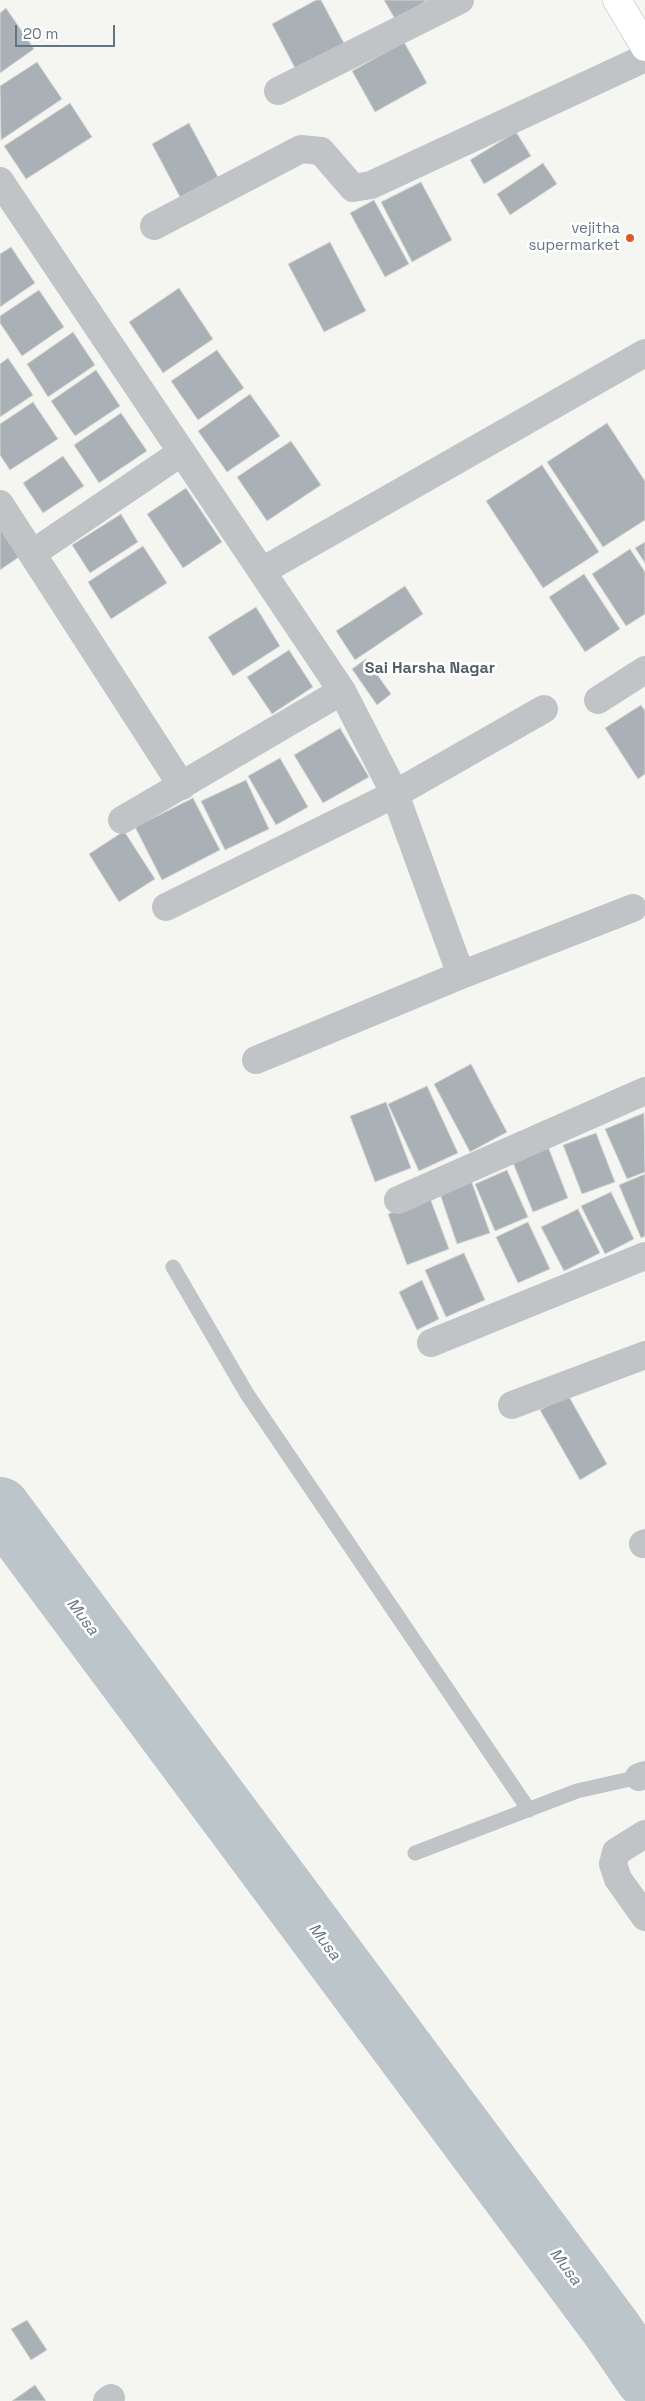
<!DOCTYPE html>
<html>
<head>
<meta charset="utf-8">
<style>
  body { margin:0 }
  #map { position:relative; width:645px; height:2401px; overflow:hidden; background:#f5f5f2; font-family:"Space Grotesk",sans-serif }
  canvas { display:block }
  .scale { position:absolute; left:15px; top:25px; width:100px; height:22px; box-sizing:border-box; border:2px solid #657482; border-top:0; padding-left:6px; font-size:15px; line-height:18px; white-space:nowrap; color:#657482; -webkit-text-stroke:4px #fff; paint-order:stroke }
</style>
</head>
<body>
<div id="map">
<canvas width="645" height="2401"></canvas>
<div class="scale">20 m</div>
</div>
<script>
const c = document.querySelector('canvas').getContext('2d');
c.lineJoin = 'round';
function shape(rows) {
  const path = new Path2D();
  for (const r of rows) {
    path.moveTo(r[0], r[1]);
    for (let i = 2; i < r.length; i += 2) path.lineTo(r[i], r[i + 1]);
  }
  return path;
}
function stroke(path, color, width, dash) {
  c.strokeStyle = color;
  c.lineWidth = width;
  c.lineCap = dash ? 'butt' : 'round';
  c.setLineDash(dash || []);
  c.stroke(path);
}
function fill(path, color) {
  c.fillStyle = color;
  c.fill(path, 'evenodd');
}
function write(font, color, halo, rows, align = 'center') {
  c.font = font + ' "Space Grotesk",sans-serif';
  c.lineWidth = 5;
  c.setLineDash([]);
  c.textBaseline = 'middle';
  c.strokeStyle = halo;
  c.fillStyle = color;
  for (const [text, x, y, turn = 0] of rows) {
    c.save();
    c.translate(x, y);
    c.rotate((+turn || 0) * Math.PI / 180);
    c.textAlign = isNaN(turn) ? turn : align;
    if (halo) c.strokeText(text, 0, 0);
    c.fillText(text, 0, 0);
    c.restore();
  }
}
stroke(shape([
  [0,1507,613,2331,645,2378]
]), '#bcc5ca', 60);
const building = shape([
  [316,0,321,0,345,45,296,70,272,24,316,0],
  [384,0,428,0,395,19,384,0],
  [6,8,34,49,0,73,0,13,6,8],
  [404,42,427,83,375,112,352,71,404,42],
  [37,62,62,99,1,140,0,86,37,62],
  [70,103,92,137,26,179,4,146,70,103],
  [189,123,218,177,180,197,152,144,189,123],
  [516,132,531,156,484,184,470,160,516,132],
  [543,163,557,184,510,215,497,194,543,163],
  [421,182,452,240,412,262,381,202,421,182],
  [374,200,409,264,385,277,350,213,374,200],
  [330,242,366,311,324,332,288,264,330,242],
  [11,247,35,283,0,307,0,254,11,247],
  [179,288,213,339,163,373,129,322,179,288],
  [39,290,64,327,22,356,0,323,0,316,39,290],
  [73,332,95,365,48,397,27,364,73,332],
  [217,350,244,388,198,420,171,381,217,350],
  [8,358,33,395,0,417,0,364,8,358],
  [96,370,120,406,75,436,51,401,96,370],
  [250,394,280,436,227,472,198,431,250,394],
  [33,402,58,439,10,470,0,455,0,424,33,402],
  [121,413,147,451,99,483,74,445,121,413],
  [607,423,645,481,645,520,603,547,547,462,607,423],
  [291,441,321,485,267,521,237,477,291,441],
  [63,456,84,486,43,513,23,483,63,456],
  [542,465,599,552,543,588,486,501,542,465],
  [186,488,222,542,183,568,147,514,186,488],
  [121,514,138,542,90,573,72,545,121,514],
  [0,528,19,557,0,570,0,528],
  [645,542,645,563,635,548,645,542],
  [143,546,167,583,111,619,88,582,143,546],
  [630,549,645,572,645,614,626,626,592,574,630,549],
  [584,574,620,629,585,652,549,597,584,574],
  [405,586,423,614,355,660,336,631,405,586],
  [256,607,280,646,233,676,208,637,256,607],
  [289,650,313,687,272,714,247,677,289,650],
  [366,659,391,694,377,705,352,669,366,659],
  [641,705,645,711,645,774,638,779,605,728,641,705],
  [340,728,369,777,323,803,294,755,340,728],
  [280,758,308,807,276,825,248,776,280,758],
  [246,780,269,829,225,850,201,801,246,780],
  [193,798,220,850,162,880,135,827,193,798],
  [124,831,155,879,119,902,89,854,124,831],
  [471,1064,507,1132,470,1152,434,1084,471,1064],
  [427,1086,458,1153,419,1171,388,1104,427,1086],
  [386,1102,411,1168,375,1182,350,1116,386,1102],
  [644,1113,645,1172,627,1179,605,1129,644,1113],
  [596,1133,615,1182,582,1194,563,1145,596,1133],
  [547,1144,568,1198,533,1212,511,1158,547,1144],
  [507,1170,528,1217,495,1231,475,1184,507,1170],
  [645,1174,645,1236,641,1238,619,1185,645,1174],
  [471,1180,490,1233,457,1244,439,1191,471,1180],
  [611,1192,634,1239,605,1254,581,1206,611,1192],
  [430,1198,449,1249,407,1265,388,1214,430,1198],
  [578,1209,600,1253,564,1271,541,1227,578,1209],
  [528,1222,550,1269,518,1283,496,1237,528,1222],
  [464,1253,485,1300,446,1317,425,1270,464,1253],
  [422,1280,439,1319,417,1330,399,1292,422,1280],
  [568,1395,607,1464,580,1480,540,1410,568,1395],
  [27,2320,47,2350,31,2360,11,2329,27,2320],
  [35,2385,46,2401,12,2401,35,2385]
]);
fill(building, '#aab1b6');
stroke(building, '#d6d7d4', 1);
const secondary = shape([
  [617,0,645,47]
]);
stroke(secondary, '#b5b9be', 29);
stroke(shape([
  [173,1267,247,1394,529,1810],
  [415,1853,577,1791,639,1777]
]), '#c0c4c7', 15);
stroke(shape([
  [278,91,460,0],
  [0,181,342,691,395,794,461,975],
  [154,226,301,149,321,151,353,188,371,185,645,58],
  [0,504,182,786],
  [33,553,182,452],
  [262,571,645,353],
  [598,700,645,670],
  [122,820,342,691],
  [166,907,395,794,544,709],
  [256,1060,461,975,633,908],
  [398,1200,645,1091],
  [431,1343,645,1256],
  [512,1405,645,1355],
  [643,1544,645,1543],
  [639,1777,645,1775],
  [645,1834,616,1852,613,1864,618,1879,645,1917],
  [107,2401,111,2398]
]), '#c0c4c7', 28);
stroke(secondary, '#fff', 28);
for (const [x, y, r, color] of [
  [630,238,5,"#dc592a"]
]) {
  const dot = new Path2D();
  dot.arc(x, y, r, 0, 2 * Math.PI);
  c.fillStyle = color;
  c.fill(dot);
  stroke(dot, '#fff', 2);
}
write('15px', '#657482', '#fff', [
  ["vejitha",620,229],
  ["supermarket",620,246]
], 'right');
write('bold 16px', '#535e67', '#fff', [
  ["Sai Harsha Nagar",430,669]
]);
write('italic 16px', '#61767f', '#fff', [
  ["Musa",82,1617,53],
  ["Musa",324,1942,53],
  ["Musa",565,2267,53]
]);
</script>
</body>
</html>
